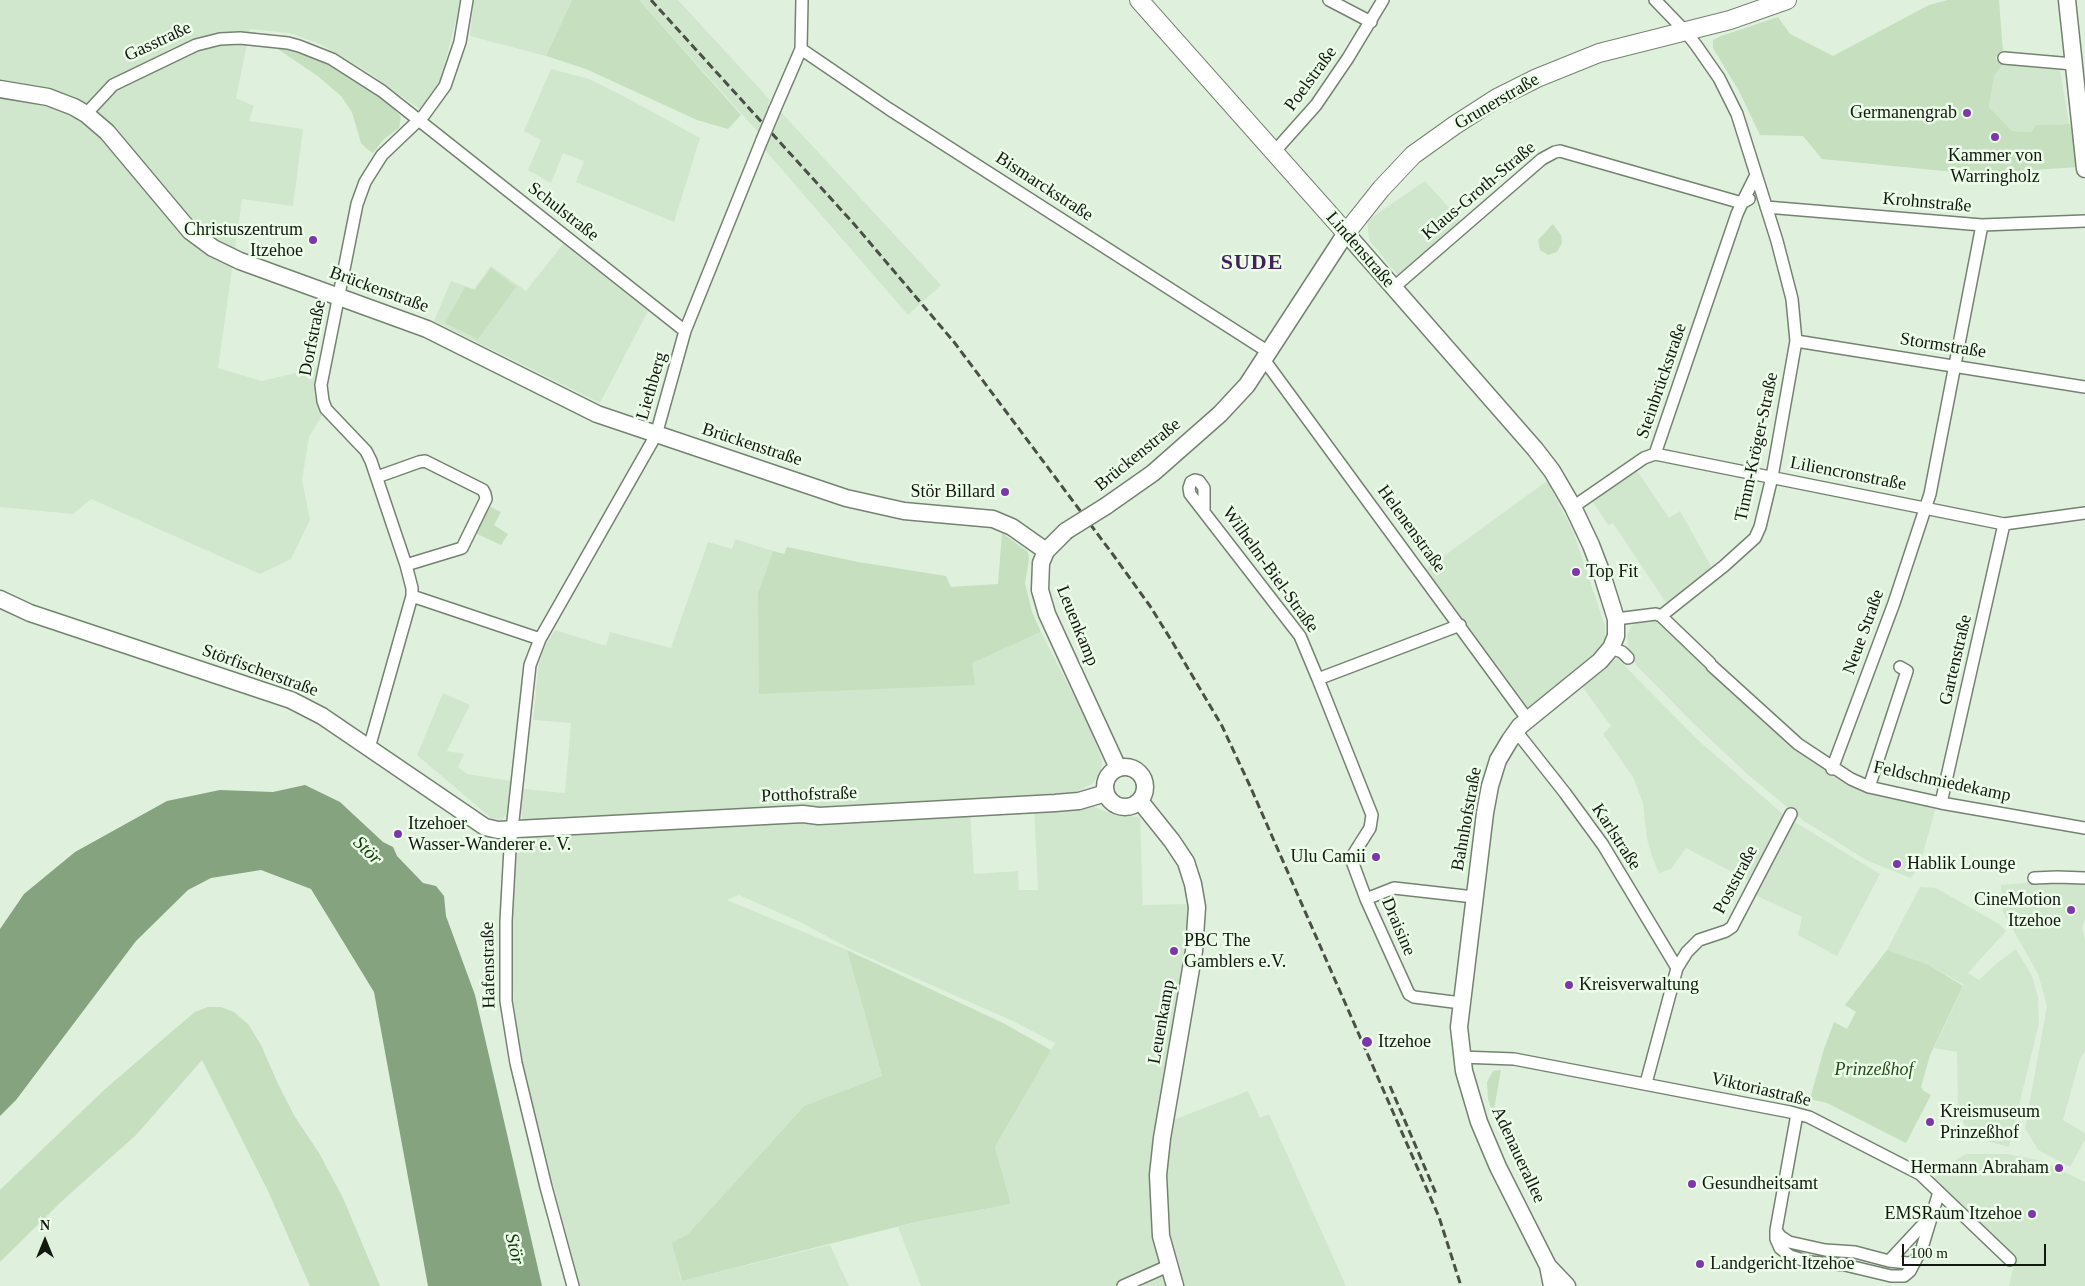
<!DOCTYPE html>
<html>
<head>
<meta charset="utf-8">
<style>
  body { margin:0 }
  #map { position:relative; width:2085px; height:1286px; overflow:hidden; background:#dff0dc; font-family:Georgia,serif }
  canvas { display:block }
  .north { position:absolute; left:20px; top:1216px; width:50px; height:50px; -webkit-text-stroke:4px #ecfde9; paint-order:stroke; rotate:0deg; font-size:14px; font-weight:700; line-height:20px; text-align:center; color:#131811 }
  .north::after { content:''; display:block; margin:auto; width:18px; height:22px; background:#131811; clip-path:polygon(50% 0,100% 100%,50% 72%,0 100%) }
  .scale { position:absolute; left:1902px; top:1244px; width:144px; height:22px; box-sizing:border-box; border:2px solid #131811; border-top:0; padding-left:6px; font-size:15px; line-height:18px; white-space:nowrap; color:#131811; -webkit-text-stroke:4px #ecfde9; paint-order:stroke }
</style>
</head>
<body>
<div id="map">
<canvas width="2085" height="1286"></canvas>
<div class="north">N</div>
<div class="scale">100 m</div>
</div>
<script>
const c = document.querySelector('canvas').getContext('2d');
c.lineJoin = 'round';
function fill(path, color) {
  c.fillStyle = color;
  c.fill(path, 'evenodd');
}
function shape(rows) {
  const path = new Path2D();
  for (const r of rows) {
    if (r.length === 3) {
      path.moveTo(r[0] + r[2], r[1]);
      path.arc(r[0], r[1], r[2], 0, 2 * Math.PI);
      continue;
    }
    path.moveTo(r[0], r[1]);
    for (let i = 2; i < r.length; i += 2) path.lineTo(r[i], r[i + 1]);
  }
  return path;
}
function stroke(path, color, width, dash) {
  c.strokeStyle = color;
  c.lineWidth = width;
  c.lineCap = dash ? 'butt' : 'round';
  c.setLineDash(dash || []);
  c.stroke(path);
}
function write(font, color, halo, rows, align = 'center') {
  c.font = font + ' Georgia,serif';
  c.lineWidth = 5;
  c.setLineDash([]);
  c.textBaseline = 'middle';
  c.strokeStyle = halo;
  c.fillStyle = color;
  for (const [text, x, y, turn = 0] of rows) {
    c.save();
    c.translate(x, y);
    c.rotate((+turn || 0) * Math.PI / 180);
    c.textAlign = isNaN(turn) ? turn : align;
    if (halo) c.strokeText(text, 0, 0);
    c.fillText(text, 0, 0);
    c.restore();
  }
}
fill(shape([
  [0,0,461,0,441,79,422,111,368,72,320,44,289,33,250,29,236,98,254,106,249,121,303,129,293,206,242,199,218,368,262,381,317,368,315,392,323,414,309,437,302,480,310,520,291,559,260,574,91,499,73,514,0,507],
  [474,0,572,0,546,56,470,36],
  [639,0,678,0,770,100,768,106,778,117,781,112,941,285,908,315,765,150,768,143],
  [2004,65,2060,70,2069,124,2035,125,2031,132,2012,131,1989,107,1994,76],
  [551,69,589,79,625,97,700,138,674,222,576,182,584,161,563,153,551,183,528,170,541,140,524,131],
  [1425,181,1462,222,1400,278,1370,241,1368,232,1368,220],
  [563,244,648,311,600,403,434,321,451,281,474,289,491,266,526,291],
  [1636,469,1669,518,1680,511,1712,568,1667,604,1613,523,1608,525,1591,499],
  [1547,481,1573,531,1605,626,1605,640,1592,658,1528,707,1426,569],
  [735,539,773,551,758,593,975,685,971,663,1041,632,1090,728,1102,760,1101,771,1093,783,1077,792,1053,800,523,821,521,810,523,789,565,793,571,723,533,720,539,663,546,644,555,630,606,646,610,632,671,648,708,542,732,549],
  [1655,620,1667,627,1793,746,1835,777,1874,792,1936,807,1919,867,1911,878,1866,860,1804,821,1746,773,1692,722,1636,665,1629,652,1627,636,1632,625,1642,621],
  [1617,658,1699,741,1784,815,1750,881,1686,848,1671,869,1659,873,1653,859,1647,839,1643,803,1633,777,1603,734,1611,726,1581,685],
  [443,693,470,705,447,751,464,754,458,767,467,774,511,781,508,805,506,814,502,820,491,818,417,755],
  [1089,805,1115,815,1140,817,1143,905,1188,904,1189,916,1184,970,1155,1127,1248,1091,1260,1118,1269,1114,1346,1286,921,1286,898,1227,920,1221,1011,1204,995,1147,1055,1043,1015,1022,852,950,800,922,739,895,727,900,847,950,882,1076,804,1106,688,1234,673,1243,681,1281,830,1245,849,1286,579,1286,524,1069,515,1022,511,948,515,852,519,839,526,834,970,812,974,874,1018,871,1019,890,1038,890,1034,808],
  [1793,821,1880,874,1837,956,1798,935,1802,917,1753,894],
  [2062,880,2085,881,2085,920,2082,928,2085,940,2085,1051,2080,1059,2063,1120,2085,1133,2085,1140,2070,1167,2038,1150,2025,1128,2047,1006,2038,974,2003,912,2001,885],
  [1920,887,1936,888,1999,924,2006,931,1968,973,1979,980,1996,964,2016,949,2032,976,2038,997,2039,1023,2009,1147,1968,1136,1958,1104,1957,1052,1934,1048,1964,985,1929,965,1887,950],
  [1966,1154,2007,1154,2042,1161,2085,1182,2085,1286,2009,1286,2014,1265,1934,1179,1942,1168]
]), '#d1e7cd');
fill(shape([
  [572,0,639,0,741,115,728,129,697,120,586,69,546,56],
  [1948,0,1999,0,2003,52,1995,58,2003,65,1994,76,1989,107,2012,131,2031,132,2035,125,2070,124,2078,167,1975,174,1822,159,1803,136,1760,135,1739,91,1713,48,1713,40,1721,36,1778,17,1790,34,1833,56,1929,5],
  [272,45,292,48,324,61,359,81,392,107,401,117,399,128,384,139,373,153,367,149,361,143,352,112,341,96,319,77],
  [1553,224,1561,235,1562,243,1557,252,1548,255,1540,250,1538,240],
  [491,268,516,287,478,339,445,323,465,287,475,290],
  [487,505,501,512,494,525,508,534,501,545,473,532],
  [1002,533,1028,552,1029,559,1025,583,1032,612,1041,632,972,663,975,685,759,694,758,593,773,551,784,554,787,547,858,562,946,576,951,587,998,584],
  [847,950,1003,1023,1051,1050,995,1147,1011,1204,920,1221,682,1281,672,1243,688,1234,804,1106,882,1076],
  [1887,950,1929,965,1963,986,1930,1055,1921,1087,1924,1091,1931,1095,1906,1143,1827,1103,1810,1099,1824,1049,1834,1022,1847,1029,1856,1012,1845,1005],
  [208,1007,221,1007,234,1012,248,1024,261,1045,278,1084,295,1117,319,1153,343,1198,380,1286,310,1286,269,1193,202,1060,136,1135,63,1200,0,1262,0,1190,104,1090,183,1022,195,1012],
  [1501,1070,1494,1109,1492,1111,1488,1099,1487,1082,1493,1071]
]), '#c5dfbf');
fill(shape([
  [305,785,340,802,383,842,393,847,397,856,423,883,436,886,444,896,446,916,475,995,542,1286,428,1286,374,992,311,889,261,870,211,878,188,890,136,941,16,1100,0,1116,0,929,24,894,75,852,167,801,220,790,273,792]
]), '#84a37e');
const street = shape([
  [1329,0,1371,22],
  [801,49,889,109,1270,353],
  [2004,58,2073,64],
  [775,109,801,49,802,0],
  [86,114,113,85,196,45,220,39,240,38,288,43,299,46,332,59,382,91,685,331],
  [1275,151,1316,105,1348,58,1383,0],
  [1766,207,1982,225,2085,221],
  [1393,288,1542,159,1555,152,1560,151,1742,203,1756,175],
  [1796,341,2085,387],
  [1265,361,1528,720],
  [1655,454,2004,524,2085,513],
  [377,477,419,462,425,461,483,490,485,494,486,499,462,548,406,565],
  [1573,507,1644,458,1655,454,1737,214,1742,203,1749,199],
  [1204,511,1204,488,1199,481,1195,480,1191,482,1189,488,1190,494,1300,636,1318,679],
  [412,596,540,639,656,435,685,331,762,140],
  [1661,616,1710,663],
  [1616,619,1656,614,1661,616,1724,566,1755,538,1760,527,1772,477,1796,341,1792,299,1777,241,1737,114,1719,78,1696,45,1685,31,1655,0],
  [540,639,530,665,510,848,506,921,506,1001,516,1063,546,1187,573,1286],
  [1611,648,1622,652,1628,658],
  [1712,666,1798,744,1851,779,1869,787,1941,803,2085,828],
  [1516,731,1565,793,1603,845,1677,968],
  [369,748,412,596,412,588,406,565,371,461,366,451,326,409,323,401,321,385,357,204,365,182,382,155,424,115,445,86,460,42,467,0],
  [1832,769,1894,603,1930,494,1982,225],
  [1869,787,1907,671,1900,667],
  [1941,803,2004,524],
  [2034,878,2057,877,2085,878],
  [1366,899,1352,861,1353,855,1370,828,1372,815,1318,679,1460,625],
  [1461,1003,1414,997,1409,994,1366,899,1394,888,1474,897],
  [1461,1057,1514,1059,1790,1112,1809,1117,1920,1174,2010,1260],
  [1646,1083,1677,968,1687,952,1699,940,1726,931,1732,927,1791,814],
  [1797,1114,1776,1230,1776,1239,1780,1248,1790,1256,1809,1262,1845,1265,1891,1276,1904,1276,1910,1271,1922,1248,1939,1192],
  [1776,1230,1780,1236,1789,1242,1825,1250,1855,1252,1889,1261,1930,1217],
  [1889,1261,1908,1263,1915,1262],
  [1123,1286,1168,1266]
]);
const secondary = shape([
  [2067,0,2085,169],
  [0,89,48,97,74,107,86,114,107,132,190,231,213,248,240,261,427,329,597,414,846,498,904,511,993,519,1012,527,1046,551],
  [1106,506,1153,473,1220,414,1247,385,1346,233,1535,449,1552,471,1573,507,1591,545,1601,571,1616,619,1616,636,1611,648,1600,661,1520,726,1510,740,1498,760,1490,786,1485,813,1459,1027,1464,1071,1479,1122,1498,1167,1548,1266,1552,1286],
  [1066,531,1046,551,1041,563,1040,590,1047,614,1118,768],
  [0,599,30,613,291,700,322,716,485,827,498,830,803,814,819,816,1055,803,1079,801,1106,793],
  [1125,787,20],
  [1140,801,1172,841,1186,862,1193,884,1197,907,1194,951,1162,1138,1158,1175,1161,1236,1175,1286],
  [1548,1266,1567,1286]
]);
const primary = shape([
  [1139,0,1346,233,1381,189,1413,155,1455,125,1497,98,1537,78,1599,53,1730,20,1787,0]
]);
stroke(street, '#748371', 14);
stroke(secondary, '#748371', 19);
stroke(primary, '#748371', 20);
stroke(street, '#fff', 11);
stroke(secondary, '#fff', 16);
stroke(primary, '#fff', 18);
stroke(shape([
  [651,0,854,224,954,342,1114,556,1150,606,1173,643,1222,726,1250,786,1439,1217,1461,1286],
  [1390,1086,1437,1196]
]), '#495147', 3, [8, 4]);
const streetBridge = shape([
  [762,140,775,109]
]);
const secondaryBridge = shape([
  [1066,531,1106,506]
]);
stroke(streetBridge, '#748371', 14, []);
stroke(secondaryBridge, '#748371', 19, []);
stroke(streetBridge, '#fff', 11);
stroke(secondaryBridge, '#fff', 16);
for (const [x, y, r, color] of [
  [1967,113,5,"#7e37aa"],
  [1995,137,5,"#7e37aa"],
  [313,240,5,"#7e37aa"],
  [1005,492,5,"#7e37aa"],
  [1576,572,5,"#7e37aa"],
  [398,834,5,"#7e37aa"],
  [1376,857,5,"#7e37aa"],
  [1897,864,5,"#7e37aa"],
  [2071,910,5,"#7e37aa"],
  [1174,951,5,"#7e37aa"],
  [1569,985,5,"#7e37aa"],
  [1367,1042,6,"#7e37aa"],
  [1930,1122,5,"#7e37aa"],
  [2059,1168,5,"#7e37aa"],
  [1692,1184,5,"#7e37aa"],
  [2032,1214,5,"#7e37aa"],
  [1700,1264,5,"#7e37aa"]
]) {
  const dot = new Path2D();
  dot.arc(x, y, r, 0, 2 * Math.PI);
  c.fillStyle = color;
  c.fill(dot);
  stroke(dot, '#ecfde9', 2);
}
write('18px', '#131811', '#ecfde9', [
  ["Gasstraße",158,42,-25],
  ["Poelstraße",1311,79,-54],
  ["Grunerstraße",1497,102,-30],
  ["Bismarckstraße",1044,187,33],
  ["Klaus-Groth-Straße",1479,191,-40],
  ["Krohnstraße",1927,203,5],
  ["Schulstraße",563,212,38],
  ["Lindenstraße",1360,250,49],
  ["Brückenstraße",379,290,20],
  ["Dorfstraße",313,338,-79],
  ["Stormstraße",1943,346,9],
  ["Steinbrückstraße",1662,381,-71],
  ["Liethberg",652,386,-74],
  ["Brückenstraße",752,445,18],
  ["Timm-Kröger-Straße",1757,447,-78],
  ["Brückenstraße",1138,455,-39],
  ["Liliencronstraße",1848,474,11],
  ["Helenenstraße",1411,529,54],
  ["Wilhelm-Biel-Straße",1270,570,54],
  ["Leuenkamp",1077,626,68],
  ["Neue Straße",1864,632,-70],
  ["Gartenstraße",1956,660,-77],
  ["Störfischerstraße",260,671,20],
  ["Feldschmiedekamp",1942,782,12],
  ["Potthofstraße",809,795,-2],
  ["Bahnhofstraße",1467,819,-80],
  ["Karlstraße",1616,837,57],
  ["Poststraße",1736,880,-62],
  ["Draisine",1398,927,67],
  ["Hafenstraße",489,965,-91],
  ["Leuenkamp",1162,1022,-80],
  ["Viktoriastraße",1761,1090,13],
  ["Adenauerallee",1518,1155,65]
]);
write('18px', '#131811', '#ecfde9', [
  ["Germanengrab",1957,113,"right"],
  ["Kammer von",1995,156,"center"],
  ["Warringholz",1995,177,"center"],
  ["Christuszentrum",303,230,"right"],
  ["Itzehoe",303,251,"right"],
  ["Stör Billard",995,492,"right"],
  ["Top Fit",1586,572],
  ["Itzehoer",408,824],
  ["Wasser-Wanderer e. V.",408,845],
  ["Ulu Camii",1366,857,"right"],
  ["Hablik Lounge",1907,864],
  ["CineMotion",2061,900,"right"],
  ["Itzehoe",2061,921,"right"],
  ["PBC The",1184,941],
  ["Gamblers e.V.",1184,962],
  ["Kreisverwaltung",1579,985],
  ["Itzehoe",1378,1042],
  ["Kreismuseum",1940,1112],
  ["Prinzeßhof",1940,1133],
  ["Hermann Abraham",2049,1168,"right"],
  ["Gesundheitsamt",1702,1184],
  ["EMSRaum Itzehoe",2022,1214,"right"],
  ["Landgericht Itzehoe",1710,1264]
], 'left');
write('italic 18px', '#234e1a', '#ecfde9', [
  ["Prinzeßhof",1874,1070]
]);
write('italic 19px', '#103b05', '#ecfde9', [
  ["Stör",367,851,44],
  ["Stör",514,1249,77]
]);
c.letterSpacing = '1px';
write('bold 22px', '#432159', '#ecfde9', [
  ["SUDE",1252,263]
]);
c.letterSpacing = '0px';
</script>
</body>
</html>
